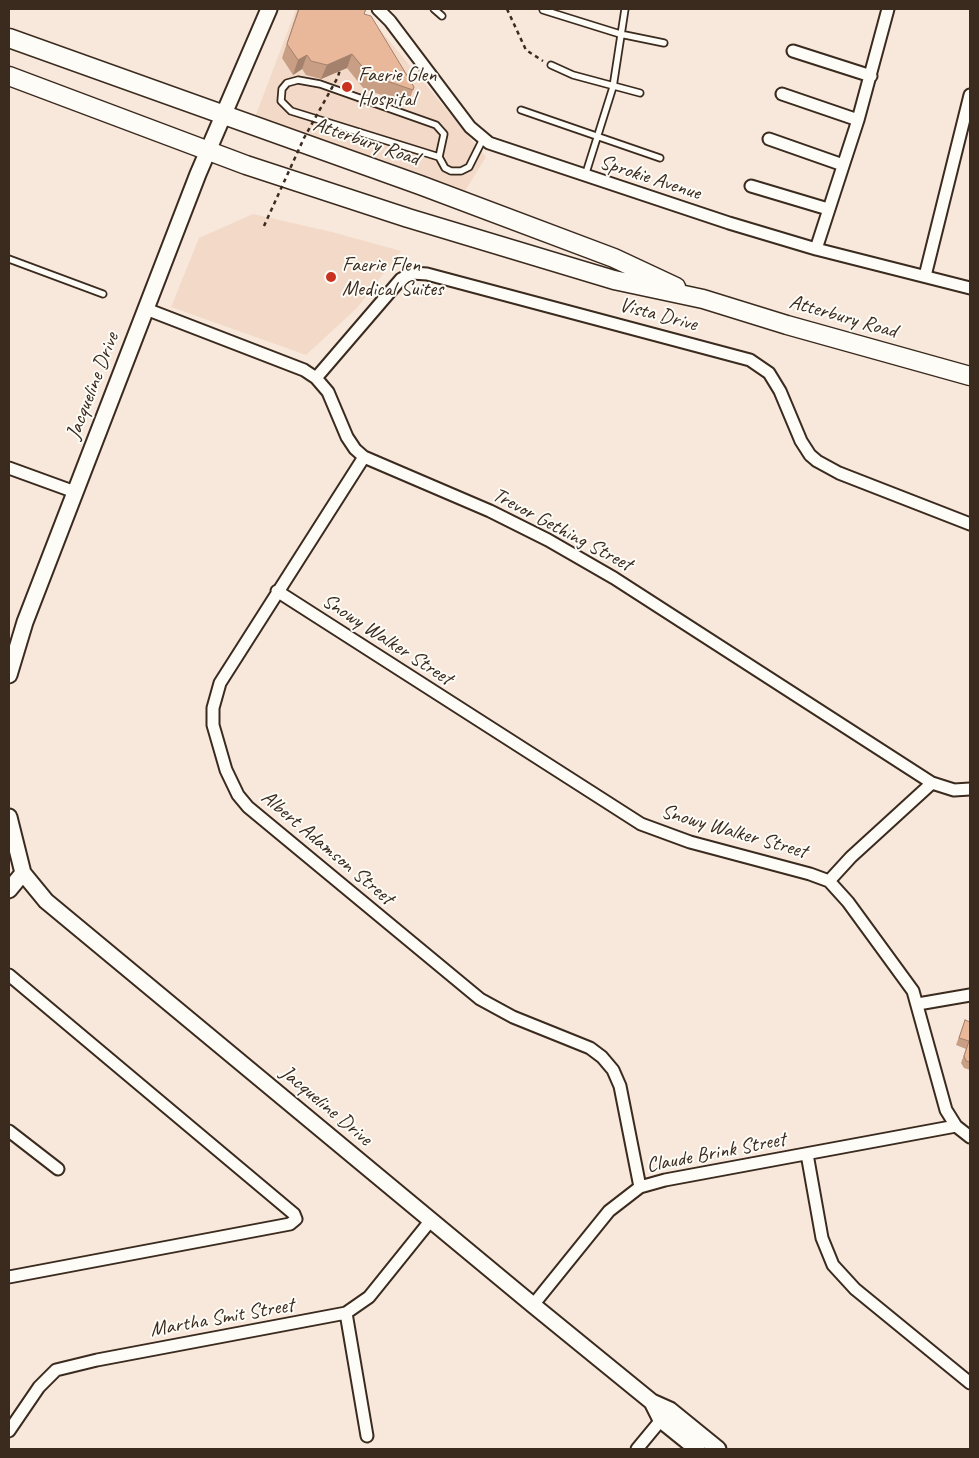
<!DOCTYPE html>
<html>
<head>
<meta charset="utf-8">
<style>
  body { margin:0 }
  #map { position:relative; width:979px; height:1458px; overflow:hidden; background:#f7e8db; font-family:Caveat,sans-serif }
  canvas { display:block }
  .frame { position:absolute; inset:0; border:10px solid #3b2a1e; pointer-events:none }
</style>
</head>
<body>
<div id="map">
<canvas width="979" height="1458"></canvas>
<div class="frame"></div>
</div>
<script>
const c = document.querySelector('canvas').getContext('2d');
c.lineJoin = 'round';
function fill(path, color) {
  c.fillStyle = color;
  c.fill(path, 'evenodd');
}
function shape(rows) {
  const path = new Path2D();
  for (const r of rows) {
    path.moveTo(r[0], r[1]);
    for (let i = 2; i < r.length; i += 2) path.lineTo(r[i], r[i + 1]);
  }
  return path;
}
function stroke(path, color, width, dash) {
  c.strokeStyle = color;
  c.lineWidth = width;
  c.lineCap = dash ? 'butt' : 'round';
  c.setLineDash(dash || []);
  c.stroke(path);
}
function write(font, color, halo, rows, align = 'center') {
  c.font = font + ' Caveat,sans-serif';
  c.lineWidth = 4;
  c.setLineDash([]);
  c.textBaseline = 'middle';
  c.strokeStyle = halo;
  c.fillStyle = color;
  for (const [text, x, y, turn = 0] of rows) {
    c.save();
    c.translate(x, y);
    c.rotate((+turn || 0) * Math.PI / 180);
    c.textAlign = isNaN(turn) ? turn : align;
    if (halo) c.strokeText(text, 0, 0);
    c.fillText(text, 0, 0);
    c.restore();
  }
}
fill(shape([
  [296,9,343,9,372,20,486,157,465,191,254,120],
  [253,214,332,232,401,251,357,308,306,355,171,307,199,238]
]), '#f3dac8');
const lane = shape([
  [434,9,442,16],
  [543,10,620,34,664,43],
  [551,65,573,75,640,93],
  [521,110,660,158],
  [439,157,444,134,436,125,320,84,298,80,287,83,282,89,281,101,291,111,439,157,445,168,451,171,461,171,469,167,483,139],
  [585,176,613,87,625,9],
  [9,259,103,294]
]);
const street = shape([
  [378,9,390,21,470,127,489,143,729,223,816,249,970,288],
  [793,51,871,76],
  [782,94,858,120],
  [769,139,843,165],
  [751,186,828,209],
  [816,249,858,120,888,9],
  [925,276,970,95],
  [146,309,304,370,316,378,328,392,347,437,355,449,364,457,490,511,548,540,614,578,932,783,954,790,970,789],
  [316,378,401,279,412,273,427,274,750,360,769,373,780,391,801,441,810,455,817,461,839,473,970,524],
  [364,457,220,683,213,708,213,725,226,770,238,795,248,807,480,999,513,1017,590,1048,602,1057,613,1070,620,1086,640,1187],
  [9,468,75,492],
  [277,591,641,824,690,842,810,874,829,881,848,902,913,991,946,1110,956,1126,970,1137],
  [829,881,851,857,932,783],
  [9,975,294,1214,296,1219,290,1224,9,1277],
  [918,1004,970,995],
  [9,1131,58,1169],
  [807,1154,822,1238,833,1265,855,1289,970,1383],
  [533,1305,609,1211,640,1187,665,1180,956,1126],
  [346,1313,367,1436],
  [9,1431,39,1387,56,1370,97,1360,346,1313,369,1297,431,1220],
  [637,1449,666,1414]
]);
const secondary = shape([
  [9,675,25,622,198,174,269,9],
  [9,817,23,873,46,901,533,1305,652,1402,670,1410,718,1449],
  [9,890,23,873],
  [652,1402,661,1420,697,1449]
]);
const primary = shape([
  [9,38,420,185,614,258,676,287],
  [9,76,246,165,408,218,614,280,703,299,787,325,970,376]
]);
stroke(lane, '#3b2a1e', 9);
stroke(street, '#3b2a1e', 15);
stroke(secondary, '#3b2a1e', 19);
stroke(primary, '#3b2a1e', 21);
stroke(shape([
  [507,9,526,50,543,61]
]), '#3b2a1e', 2.5, [4, 4]);
stroke(lane, '#fdfcf7', 5.5);
stroke(street, '#fdfcf7', 11);
stroke(secondary, '#fdfcf7', 15);
stroke(primary, '#fdfcf7', 18);
stroke(shape([
  [264,226,304,138,338,77,340,69]
]), '#3b2a1e', 2.5, [4, 4]);
fill(shape([
  [298,9,366,9,364,14,414,87,408,104,364,89,347,68,321,79,306,75,302,69,293,75,282,58],
  [965,1020,970,1022,970,1070,964,1068,961,1063,966,1049,956,1045]
]), '#c89e84');
fill(shape([
  [352,54,347,68,321,79,327,65],
  [307,55,302,69,293,75,298,60]
]), '#a3816c');
const building = shape([
  [299,9,366,9,364,14,371,16,414,87,413,90,369,75,352,54,327,65,311,61,307,55,298,60,287,44,299,9],
  [965,1020,970,1022,970,1062,966,1061,964,1056,969,1041,959,1038,965,1020]
]);
fill(building, '#e9b89a');
stroke(building, '#a3816c', 1);
for (const [x, y, r, color] of [
  [347,87,6,"#c8321e"],
  [331,277,6,"#c8321e"]
]) {
  const dot = new Path2D();
  dot.arc(x, y, r, 0, 2 * Math.PI);
  c.fillStyle = color;
  c.fill(dot);
  stroke(dot, '#fdfcf7', 2);
}
write('21px', '#3b2a1e', '#fdfcf7', [
  ["Faerie Glen",358,75],
  ["Hospital",358,99],
  ["Faerie Flen",342,265],
  ["Medical Suites",342,289]
], 'left');
write('21px', '#3b2a1e', '#fdfcf7', [
  ["Atterbury Road",366,142,19],
  ["Sprokie Avenue",650,178,18],
  ["Vista Drive",658,315,15],
  ["Atterbury Road",843,317,16],
  ["Jacqueline Drive",93,386,-69],
  ["Trevor Gething Street",562,530,28],
  ["Snowy Walker Street",387,640,33],
  ["Snowy Walker Street",734,832,16],
  ["Albert Adamson Street",327,848,40],
  ["Jacqueline Drive",326,1106,40],
  ["Claude Brink Street",716,1153,-11],
  ["Martha Smit Street",222,1318,-10]
]);
</script>
</body>
</html>
